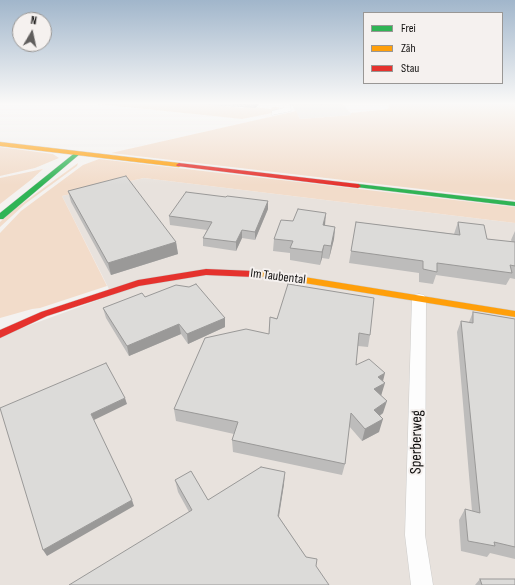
<!DOCTYPE html>
<html>
<head>
<meta charset="utf-8">
<style>
  body { margin:0 }
  #map { position:relative; width:515px; height:585px; overflow:hidden; background:#f4f2f0; font-family:"Sofia Sans Condensed",sans-serif }
  canvas { display:block }
  .legend { position:absolute; left:363px; top:12px; width:140px; height:72px; box-sizing:border-box; background:#f5f1ef; border:1px solid #999795; margin:0; padding:5px 7px; list-style:none; font-size:12px; color:#100f0e }
  .legend li { display:flex; align-items:center; gap:8px; height:20px }
  .legend b { width:20px; border:1px solid #999795 }
  .north { position:absolute; left:12px; top:12px; width:40px; height:40px; box-sizing:border-box; background:#f5f1ef; border:1px solid #999795; border-radius:50%; rotate:9deg; font-size:11px; font-weight:700; line-height:16px; text-align:center; color:#100f0e }
  .north::after { content:''; display:block; margin:auto; width:14px; height:18px; background:#605e5d; clip-path:polygon(50% 0,100% 100%,50% 72%,0 100%) }
</style>
</head>
<body>
<div id="map">
<canvas width="515" height="585"></canvas>
<ul class="legend">
<li><b style="height:5px;background:#30b455"></b>Frei</li>
<li><b style="height:5px;background:#ff9f0a"></b>Zäh</li>
<li><b style="height:5px;background:#e5322d"></b>Stau</li>
</ul>
<div class="north">N</div>
</div>
<script>
const c = document.querySelector('canvas').getContext('2d');
c.lineJoin = 'round';
function fill(path, color) {
  c.fillStyle = color;
  c.fill(path, 'evenodd');
}
function shape(rows) {
  const path = new Path2D();
  for (const r of rows) {
    path.moveTo(r[0], r[1]);
    for (let i = 2; i < r.length; i += 2) path.lineTo(r[i], r[i + 1]);
  }
  return path;
}
function stroke(path, color, width, dash) {
  c.strokeStyle = color;
  c.lineWidth = width;
  c.lineCap = dash ? 'butt' : 'round';
  c.setLineDash(dash || []);
  c.stroke(path);
}
function write(font, color, halo, rows, align = 'center') {
  c.font = font + ' "Sofia Sans Condensed",sans-serif';
  c.lineWidth = 4;
  c.setLineDash([]);
  c.textBaseline = 'middle';
  c.strokeStyle = halo;
  c.fillStyle = color;
  for (const [text, x, y, turn = 0] of rows) {
    c.save();
    c.translate(x, y);
    c.rotate((+turn || 0) * Math.PI / 180);
    c.textAlign = isNaN(turn) ? turn : align;
    if (halo) c.strokeText(text, 0, 0);
    c.fillText(text, 0, 0);
    c.restore();
  }
}
fill(shape([
  [291,104,343,104,352,115,300,119],
  [144,178,515,223,515,585,0,585,0,336,112,295,62,196]
]), '#e8e2dd');
fill(shape([
  [97,104,205,104,244,108,245,106,271,109,272,107,279,107,278,112,242,119],
  [389,104,515,104,515,200,111,153,296,111,300,119,351,115,351,113,388,109],
  [0,147,53,154,59,158,35,168,0,176],
  [99,159,515,207,515,223,144,178,62,196,107,286,40,308,32,309,0,318,0,233,21,211,83,165],
  [78,163,77,166,25,204,0,227,0,222,12,211],
  [43,169,32,179,0,204,0,178]
]), '#f2dcca');
const street = shape([
  [284,104,290,104,291,111,272,115,272,111,284,108,284,104],
  [419,294,424,295,426,298,425,535,433,585,411,585,405,535,412,298,414,295,419,294]
]);
const fast = shape([
  [76,152,81,153,3,219,0,219,0,213,76,152],
  [358,184,515,202,515,206,356,187,355,186,358,184]
]);
const slow = shape([
  [0,142,179,163,182,165,179,167,0,146,0,142],
  [254,271,267,271,515,311,515,317,267,277,251,276,250,274,251,272,254,271]
]);
const jam = shape([
  [179,163,358,184,361,186,358,188,177,166,176,165,179,163],
  [206,269,254,271,258,274,254,277,206,275,139,286,47,316,0,338,0,330,41,312,138,280,206,269]
]);
stroke(street, '#cecdcb', 1);
stroke(fast, '#cecdcb', 1);
stroke(slow, '#cecdcb', 1);
stroke(jam, '#cecdcb', 1);
fill(street, '#fdfdfd');
fill(fast, '#30b455');
fill(slow, '#ff9f0a');
fill(jam, '#e5322d');
fill(shape([
  [198,104,259,104,255,108],
  [68,191,176,242,178,254,111,275,71,202],
  [226,197,268,201,268,209,255,240,242,238,236,251,203,246,203,238,207,230,170,225,169,216],
  [356,222,454,234,458,222,487,239,512,242,511,240,515,231,515,279,510,278,506,285,436,275,433,284,419,282,419,273,349,263],
  [325,225,335,227,334,239,329,259,322,258,320,265,290,260,290,253,273,251,274,239],
  [145,297,225,318,225,327,188,344,181,334,129,356,106,318,103,308],
  [473,312,515,319,515,559,490,553,487,557,461,551,459,520,465,509,472,511,457,332,461,321,469,322],
  [270,317,370,335,368,347,358,346,356,365,383,382,381,396,383,413,380,416,379,432,362,441,349,426,345,464,342,475,233,452,232,440,234,434,176,421,174,409,269,334],
  [175,480,208,500,284,484,279,517,306,557,316,566,189,512,178,492],
  [480,579,515,585,475,585]
]), '#bdbcbb');
fill(shape([
  [256,104,259,104,255,108,255,105],
  [318,104,330,104,317,105],
  [268,201,268,209,255,240,255,232],
  [326,213,325,225,322,237,323,225],
  [335,227,334,239,329,259,331,246],
  [242,230,242,238,236,251,236,242],
  [176,242,178,254,111,275,108,263],
  [324,245,322,258,320,265,322,252],
  [225,318,225,327,188,344,187,334],
  [179,324,181,334,129,356,127,346],
  [385,373,382,385,385,383,381,396,374,389,378,377],
  [125,398,127,404,94,420,91,414],
  [387,401,383,413,370,422,374,410],
  [383,419,379,432,362,441,365,429],
  [285,472,284,484,277,527,278,516],
  [132,500,134,506,47,556,43,550]
]), '#9a9998');
const building = shape([
  [234,104,256,104,255,105,234,104],
  [126,176,176,242,108,263,68,191,126,176],
  [186,192,226,197,227,196,268,201,255,232,242,230,236,242,203,238,212,222,169,216,186,192],
  [298,209,326,213,323,225,335,227,331,246,324,245,322,252,290,248,293,241,274,239,281,220,293,221,298,209],
  [356,222,460,235,458,222,484,225,487,239,515,242,515,266,510,265,512,273,437,263,437,272,423,269,423,261,351,251,356,222],
  [196,284,225,318,187,334,179,324,127,346,103,308,142,293,145,297,176,285,189,287,196,284],
  [288,284,374,298,370,335,359,333,356,365,369,359,385,373,378,377,385,383,374,389,387,401,374,410,383,419,365,429,351,413,345,464,232,440,238,422,174,409,205,338,246,329,269,334,270,317,277,319,288,284],
  [473,312,515,319,515,547,494,542,495,546,468,541,465,509,480,513,461,321,473,323,473,312],
  [106,363,125,398,91,414,132,500,43,550,0,408,106,363],
  [261,467,285,472,278,516,306,557,317,559,316,566,329,585,69,585,192,510,175,480,191,471,208,500,261,467],
  [480,579,515,579,515,585,482,585,480,579]
]);
fill(building, '#dcdbd9');
stroke(building, '#9a9998', 1);
const sky = c.createLinearGradient(0, 0, 0, 185);
sky.addColorStop(0, '#a1b6cb');
sky.addColorStop(0.56, '#faf9f8');
sky.addColorStop(1, '#faf9f800');
c.fillStyle = sky;
c.fillRect(0, 0, 515, 185);
write('13px', '#100f0e', '#f5f1ef', [
  ["Im Taubental",278,277,7]
]);
write('16px', '#100f0e', '#f5f1ef', [
  ["Sperberweg",417,442,-89]
]);
</script>
</body>
</html>
